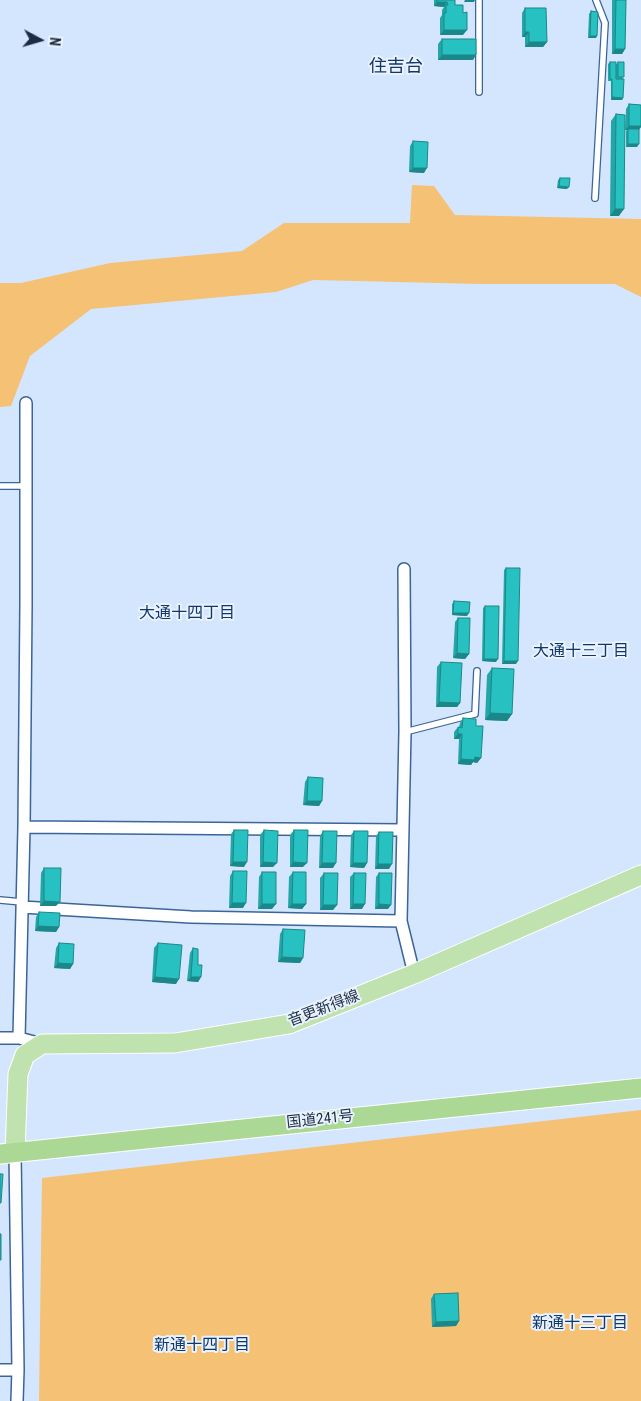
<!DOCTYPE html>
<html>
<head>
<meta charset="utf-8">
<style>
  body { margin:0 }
  #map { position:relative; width:641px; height:1401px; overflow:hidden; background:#d3e6fe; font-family:"Roboto Condensed",sans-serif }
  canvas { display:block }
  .north { position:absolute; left:15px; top:15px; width:50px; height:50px; -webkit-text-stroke:4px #e9f2fe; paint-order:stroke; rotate:96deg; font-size:14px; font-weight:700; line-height:20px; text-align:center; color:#1b2c44 }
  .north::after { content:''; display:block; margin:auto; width:18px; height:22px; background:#1b2c44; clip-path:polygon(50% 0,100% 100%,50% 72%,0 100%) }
</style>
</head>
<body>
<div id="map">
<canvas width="641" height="1401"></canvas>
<div class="north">N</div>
</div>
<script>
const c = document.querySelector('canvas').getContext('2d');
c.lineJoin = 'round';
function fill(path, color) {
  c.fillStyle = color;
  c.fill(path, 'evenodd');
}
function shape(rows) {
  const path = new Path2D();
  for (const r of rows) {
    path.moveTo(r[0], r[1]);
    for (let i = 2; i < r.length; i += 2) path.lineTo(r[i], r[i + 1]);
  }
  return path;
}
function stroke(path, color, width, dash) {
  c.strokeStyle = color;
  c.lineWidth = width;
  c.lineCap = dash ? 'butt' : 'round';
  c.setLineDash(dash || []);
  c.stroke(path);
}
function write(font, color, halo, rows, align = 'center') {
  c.font = font + ' "Roboto Condensed","Noto Sans JP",sans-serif';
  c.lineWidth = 4;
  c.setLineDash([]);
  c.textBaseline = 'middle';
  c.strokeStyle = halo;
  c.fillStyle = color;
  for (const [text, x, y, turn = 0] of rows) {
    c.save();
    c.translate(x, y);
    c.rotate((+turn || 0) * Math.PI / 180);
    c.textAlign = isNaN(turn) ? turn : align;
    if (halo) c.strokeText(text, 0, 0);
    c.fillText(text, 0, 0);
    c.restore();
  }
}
fill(shape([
  [412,185,434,186,455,215,641,219,641,297,615,284,481,284,313,280,276,292,91,309,30,356,11,406,0,407,0,283,21,283,110,263,242,251,284,223,410,223],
  [641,1110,641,1401,39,1401,42,1178]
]), '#f4c175');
const service = shape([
  [479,92,479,0],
  [595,198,605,23,596,0],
  [0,486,26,486],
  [405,732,475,714,477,671],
  [0,900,22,902]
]);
const minor = shape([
  [404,569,405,732,401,921,414,974],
  [24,827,403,830],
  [22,907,191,917,401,921],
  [0,1038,19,1038,42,1044],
  [19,1038,24,827,26,604,26,403],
  [15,1152,18,1370,17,1401],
  [0,1370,18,1370]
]);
const primary = shape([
  [15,1152,18,1074,25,1055,42,1044,175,1043,289,1024,414,974,641,875]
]);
const trunk = shape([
  [0,1154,641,1088]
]);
stroke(service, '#3b6499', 8);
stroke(minor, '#3b6499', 14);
stroke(primary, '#fff', 21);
stroke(trunk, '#fff', 21);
stroke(service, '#fff', 5.5);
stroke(minor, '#fff', 11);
stroke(primary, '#c0e2af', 19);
stroke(trunk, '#abd894', 19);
fill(shape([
  [434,0,455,0,455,5,463,35,440,35,440,18,442,15,442,10,444,7,434,6],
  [612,0,626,0,625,49,622,54,612,54],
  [525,8,547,42,543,47,525,47,525,37,522,37,522,13],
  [591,11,596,38,588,38,589,14],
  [442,39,473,60,438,60,438,44],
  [610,62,617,64,618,62,623,79,623,98,622,100,611,100,611,81,608,81,608,64],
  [629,104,641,105,641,127,639,130,637,147,626,147,626,131,627,130,625,130,626,109],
  [616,114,619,216,610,216,611,121],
  [413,141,424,173,409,172,410,146],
  [560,178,567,189,557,188,558,180],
  [506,568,516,664,502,664,504,570],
  [454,601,467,616,452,615,452,604],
  [485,606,496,662,482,661,483,608],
  [458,618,469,654,465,659,453,658,455,622],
  [441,662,460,703,457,707,436,707,437,667],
  [492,668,512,714,507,721,485,720,487,675],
  [463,718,476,726,481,758,477,763,473,762,471,765,458,764,459,739,454,739,454,732,458,727,459,727,460,723],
  [308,777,322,801,319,806,303,805,305,782],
  [234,830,244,867,230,866,231,834],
  [264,830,273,867,260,867,260,835],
  [294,830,303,867,290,867,290,835],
  [323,831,333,868,319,868,320,836],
  [354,831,367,863,364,868,350,867,351,835],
  [379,832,389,869,375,869,376,836],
  [44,868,56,906,40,906,41,873],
  [233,871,243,908,229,908,230,876],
  [262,872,272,909,258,909,259,877],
  [293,872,306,904,302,909,288,908,289,877],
  [324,873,337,905,333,910,320,910,320,878],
  [354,873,362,909,350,909,350,877],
  [379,873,388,909,375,909,376,877],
  [39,912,59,927,56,932,35,931,36,917],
  [283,929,303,958,300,963,278,962,280,934],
  [59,943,73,964,70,969,54,968,56,948],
  [158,943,176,984,152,982,154,948],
  [193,948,201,977,198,982,187,981,190,953],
  [434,1294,459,1321,456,1326,432,1327,431,1299]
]), '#22a6a7');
fill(shape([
  [465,0,475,0,474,2,464,2],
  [437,2,447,2,444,7,434,6],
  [444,30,467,30,463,35,440,35],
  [525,32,529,32,525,37,522,37],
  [590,36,597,36,596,38,588,38],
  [529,42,547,42,543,47,525,47],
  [615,49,625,49,622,54,612,54],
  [442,55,476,55,473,60,438,60],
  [612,97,623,98,622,100,611,100],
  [629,126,641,126,641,127,638,130,628,129,627,130,625,130],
  [628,144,639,144,637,147,626,147],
  [413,168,427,168,424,173,409,172],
  [559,186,569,187,567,189,557,188],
  [615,209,624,209,619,216,610,216],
  [453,613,469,613,467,616,452,615],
  [457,653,469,654,465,659,453,658],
  [484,659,498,659,496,662,482,661],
  [504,661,518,661,516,664,502,664],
  [439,702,460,703,457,707,436,707],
  [490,713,512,714,507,721,485,720],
  [458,734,462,734,459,739,454,739],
  [475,757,481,758,477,763,473,762,471,765,458,764,461,759],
  [307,801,322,801,319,806,303,805],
  [233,862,247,862,244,867,230,866],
  [263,862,277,863,273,867,260,867],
  [293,862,307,863,303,867,290,867],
  [322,863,336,863,333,868,319,868],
  [353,863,367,863,364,868,350,867],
  [378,864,392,864,389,869,375,869],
  [44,901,60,902,56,906,40,906],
  [232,903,246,903,243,908,229,908],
  [262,904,276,904,272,909,258,909],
  [292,904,306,904,302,909,288,908],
  [353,904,365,904,362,909,350,909],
  [379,904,391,905,388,909,375,909],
  [323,905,337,905,333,910,320,910],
  [38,926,59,927,56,932,35,931],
  [282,957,303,958,300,963,278,962],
  [58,963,73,964,70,969,54,968],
  [155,977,179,979,176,984,152,982],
  [191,977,201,977,198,982,187,981],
  [459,1321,456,1326,432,1327,436,1322]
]), '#1c8788');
const building = shape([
  [437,0,455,0,455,5,463,5,463,13,467,12,467,30,444,30,444,13,446,13,446,5,448,5,447,2,437,2,437,0],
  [616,0,626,0,625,49,615,49,616,0],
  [525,8,546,8,547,42,529,42,529,32,525,32,525,8],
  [591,11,598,12,597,36,590,36,591,11],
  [442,39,476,39,476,55,442,55,442,39],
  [610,62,616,62,616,79,624,79,623,98,612,97,612,79,610,79,610,62],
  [618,62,624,62,624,77,618,77,618,62],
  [629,104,641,105,641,126,629,126,629,104],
  [616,114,625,115,624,209,615,209,616,114],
  [628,129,639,129,639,144,628,144,628,129],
  [413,141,428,142,427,168,413,168,413,141],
  [560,178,570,178,569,187,559,186,560,178],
  [506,568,520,568,518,661,504,661,506,568],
  [454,601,470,602,469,613,453,613,454,601],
  [485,606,499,606,498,659,484,659,485,606],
  [458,618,470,618,469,654,457,653,458,618],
  [441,662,462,663,460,703,439,702,441,662],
  [492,668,514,669,512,714,490,713,492,668],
  [463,718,476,719,476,726,483,726,481,758,475,757,474,760,461,759,462,734,458,734,458,727,462,728,463,718],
  [308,777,323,778,322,801,307,801,308,777],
  [234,830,248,830,247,862,233,862,234,830],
  [264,830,278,831,277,863,263,862,264,830],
  [294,830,308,830,307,863,293,862,294,830],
  [323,831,337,831,336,863,322,863,323,831],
  [354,831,368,831,367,863,353,863,354,831],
  [379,832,393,832,392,864,378,864,379,832],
  [44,868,61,868,60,902,44,901,44,868],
  [233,871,247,871,246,903,232,903,233,871],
  [262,872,276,872,276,904,262,904,262,872],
  [293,872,306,872,306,904,292,904,293,872],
  [324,873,338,873,337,905,323,905,324,873],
  [354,873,366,873,365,904,353,904,354,873],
  [379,873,392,873,391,905,379,904,379,873],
  [39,912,60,913,59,927,38,926,39,912],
  [283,929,305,930,303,958,282,957,283,929],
  [59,943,74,944,73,964,58,963,59,943],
  [158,943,182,945,179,979,155,977,158,943],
  [193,948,198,949,198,965,202,965,201,977,191,977,193,948],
  [0,1174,3,1174,1,1203,0,1203,0,1174],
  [0,1234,1,1234,1,1260,0,1260,0,1234],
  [458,1293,459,1321,436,1322,434,1294,458,1293]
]);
fill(building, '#28c1c2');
stroke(building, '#1c8788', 1);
write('15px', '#1b2c44', '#e9f2fe', [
  ["音更新得線",324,1009,-21],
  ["国道241号",320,1120,-6]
]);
write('16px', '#10396a', '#e9f2fe', [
  ["大通十四丁目",187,614],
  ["大通十三丁目",581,652],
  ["新通十三丁目",580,1324],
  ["新通十四丁目",202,1346]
]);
write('18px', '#10396a', '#e9f2fe', [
  ["住吉台",396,67]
]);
</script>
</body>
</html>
